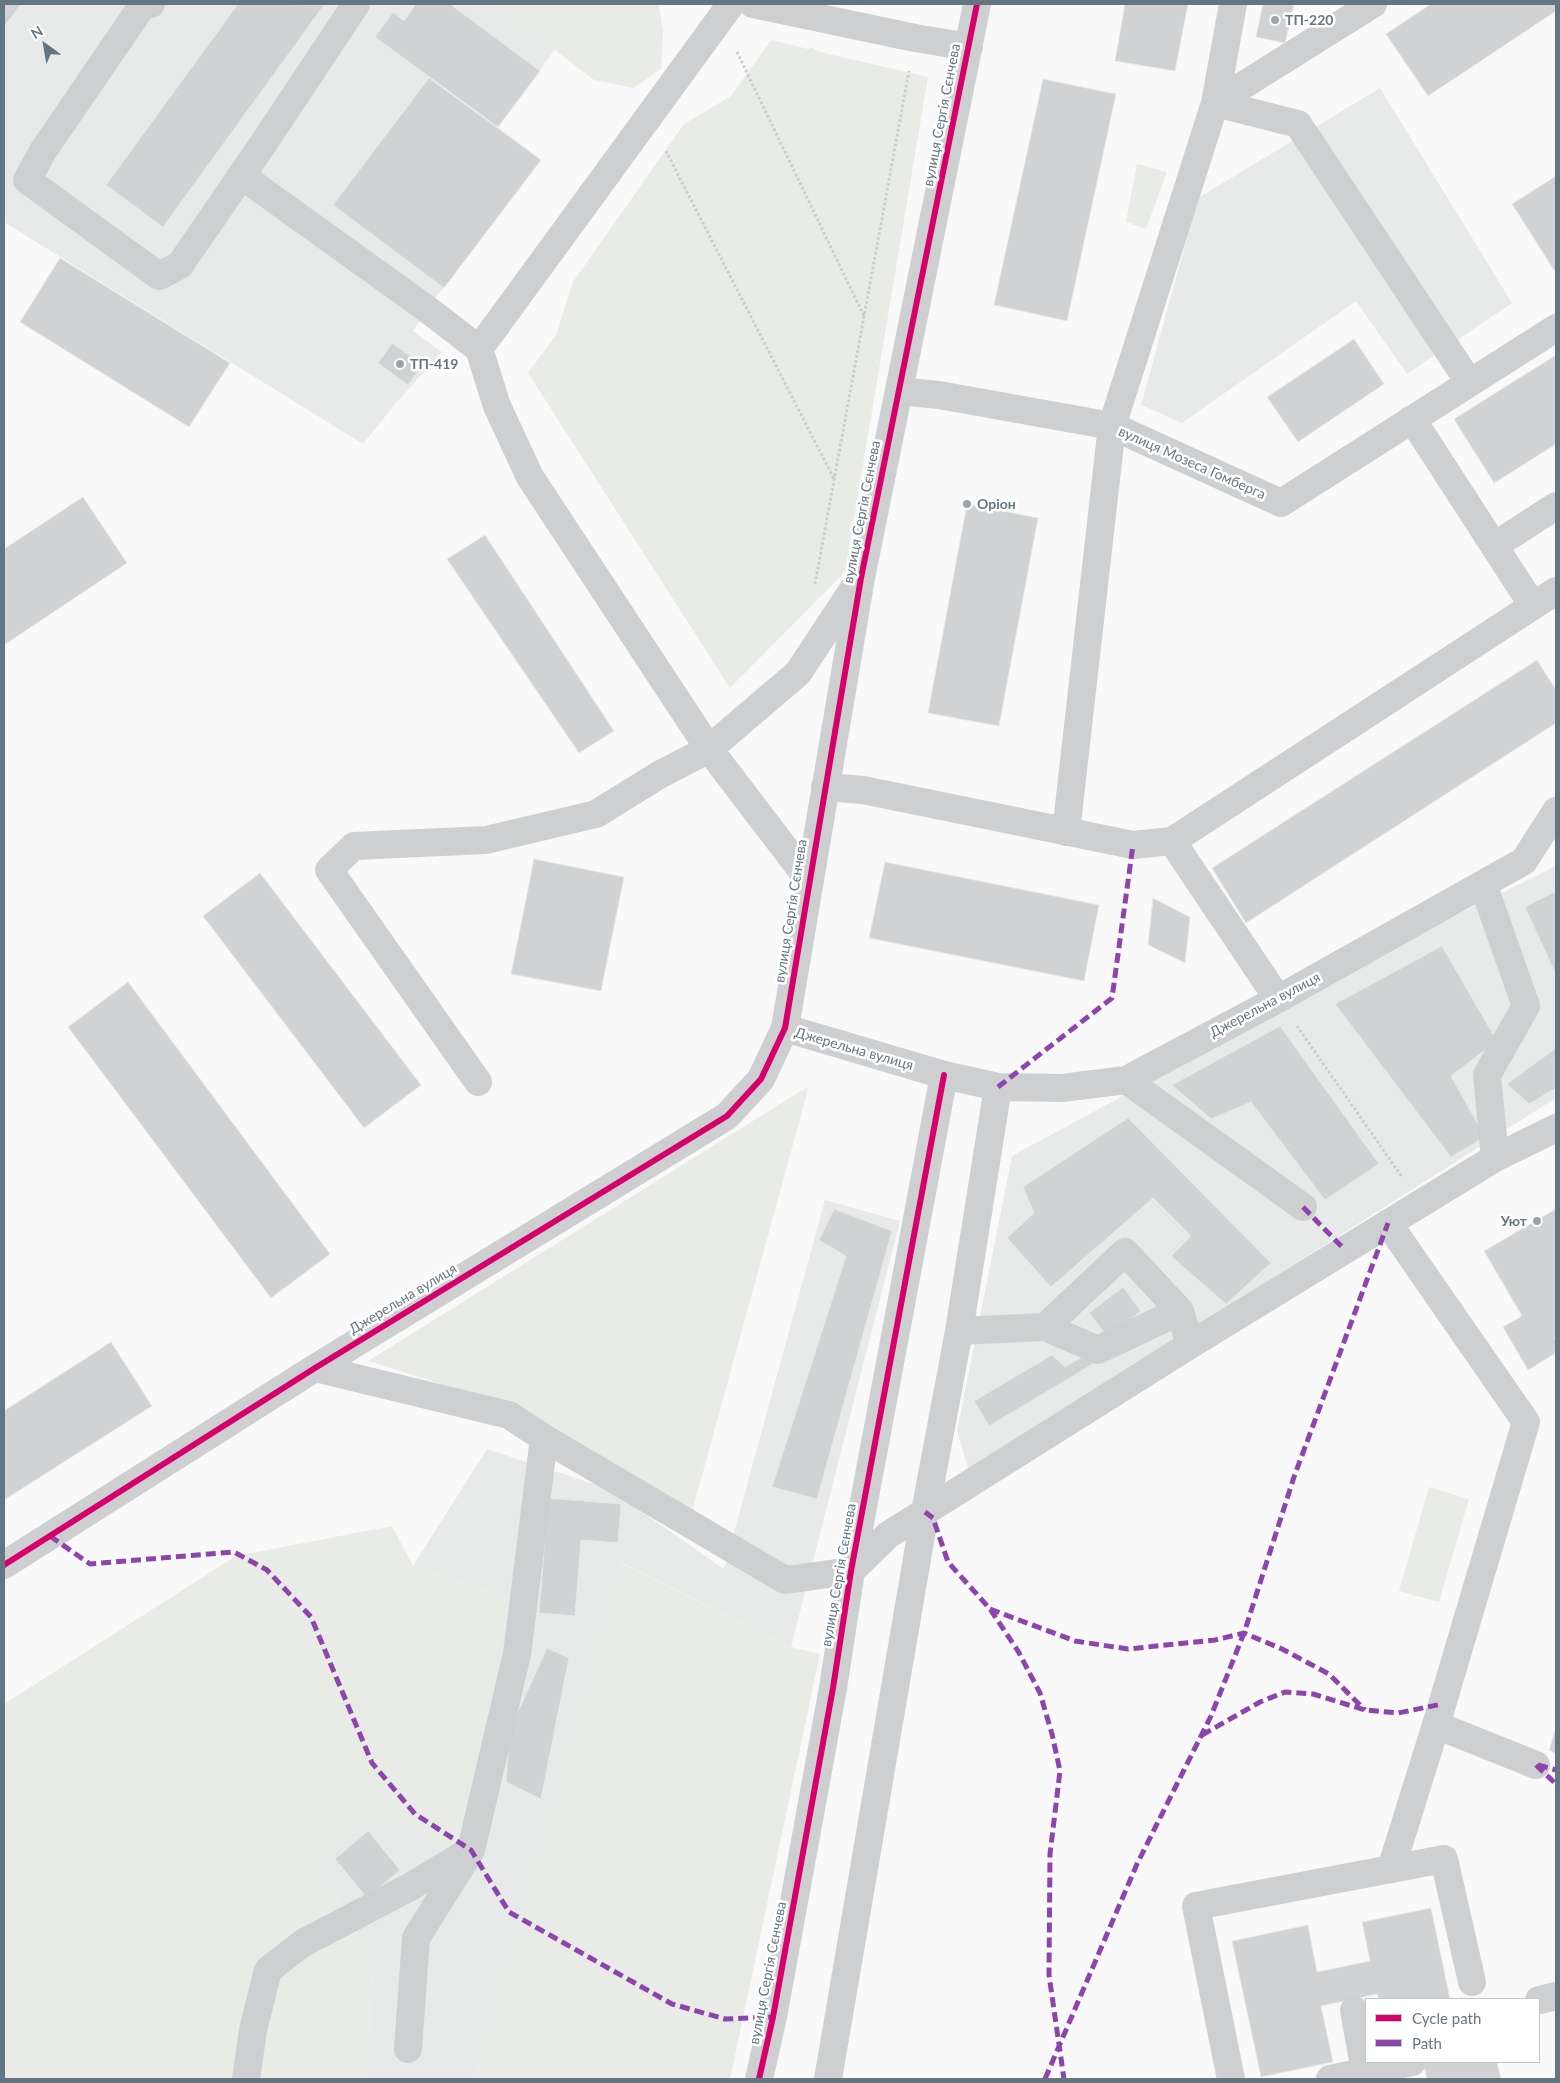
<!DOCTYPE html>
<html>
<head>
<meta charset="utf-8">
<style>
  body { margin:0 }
  #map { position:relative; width:1560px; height:2083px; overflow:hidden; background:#f9f9f9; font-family:Lato,sans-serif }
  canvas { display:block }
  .frame { position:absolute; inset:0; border:5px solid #657683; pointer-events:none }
  .legend { position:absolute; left:1365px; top:1998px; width:175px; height:65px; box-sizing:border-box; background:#fff; border:1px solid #c1c8cd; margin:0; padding:6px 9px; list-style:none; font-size:15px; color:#657683 }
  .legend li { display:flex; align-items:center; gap:10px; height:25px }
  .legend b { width:25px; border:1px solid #c1c8cd }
  .north { position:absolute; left:20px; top:20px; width:50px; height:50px; -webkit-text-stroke:4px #fff; paint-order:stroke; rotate:328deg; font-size:14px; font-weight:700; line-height:20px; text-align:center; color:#657683 }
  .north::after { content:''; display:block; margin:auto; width:18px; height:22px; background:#657683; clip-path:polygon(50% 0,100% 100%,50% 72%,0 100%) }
</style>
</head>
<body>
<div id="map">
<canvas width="1560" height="2083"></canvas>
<div class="frame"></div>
<ul class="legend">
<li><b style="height:6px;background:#d6006c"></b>Cycle path</li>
<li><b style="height:6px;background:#8e44ad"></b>Path</li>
</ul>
<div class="north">N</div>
</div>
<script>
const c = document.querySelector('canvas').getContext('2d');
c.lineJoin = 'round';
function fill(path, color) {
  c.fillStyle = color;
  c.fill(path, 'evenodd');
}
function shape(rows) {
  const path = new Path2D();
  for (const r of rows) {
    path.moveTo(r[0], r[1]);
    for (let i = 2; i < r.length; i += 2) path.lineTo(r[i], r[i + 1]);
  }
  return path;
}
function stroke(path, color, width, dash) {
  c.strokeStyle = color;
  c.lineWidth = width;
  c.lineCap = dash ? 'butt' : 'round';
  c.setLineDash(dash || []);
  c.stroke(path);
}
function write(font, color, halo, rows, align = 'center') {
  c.font = font + ' Lato,sans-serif';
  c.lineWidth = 5;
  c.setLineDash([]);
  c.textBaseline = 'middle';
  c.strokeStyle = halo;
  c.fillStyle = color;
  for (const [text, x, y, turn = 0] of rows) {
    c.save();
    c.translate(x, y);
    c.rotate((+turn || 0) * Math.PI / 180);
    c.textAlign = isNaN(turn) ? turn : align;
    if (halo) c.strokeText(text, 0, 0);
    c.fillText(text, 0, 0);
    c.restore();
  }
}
fill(shape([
  [4,4,543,4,562,40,498,127,541,160,427,309,413,331,442,352,396,403,363,444,4,222],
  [1380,88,1512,303,1407,374,1356,301,1182,423,1141,405,1198,198],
  [1556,866,1556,1098,969,1471,957,1431,1012,1156,1455,916],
  [825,1200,900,1221,791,1647,622,1563,475,2079,365,2079,375,1962,314,1861,384,1810,455,1855,510,1599,413,1566,487,1449,609,1489,724,1569]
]), '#e8e9e9');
fill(shape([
  [489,4,656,4,659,5,663,32,661,69,634,88,594,80,537,36],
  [771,40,808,49,811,47,820,52,928,77,845,572,730,688,528,373,556,335,573,282,684,124,731,96],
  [1137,164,1167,172,1146,229,1126,222],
  [809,1086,692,1512,512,1406,368,1361],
  [1429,1487,1469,1499,1439,1602,1399,1591],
  [392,1526,413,1566,510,1599,456,1856,384,1810,314,1861,375,1962,365,2079,4,2079,4,1704,236,1556],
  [621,1563,791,1647,820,1654,730,2079,475,2079]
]), '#e8ebe6');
const building = shape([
  [4,4,21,4,4,27,4,4],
  [238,4,324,5,163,227,106,185,238,4],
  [416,4,450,4,540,71,498,127,375,37,393,12,404,21,416,4],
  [1125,4,1188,4,1175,71,1115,61,1125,4],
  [1263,4,1294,4,1285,43,1256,37,1263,4],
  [1431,4,1556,4,1556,11,1428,96,1386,34,1431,4],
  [429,78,541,160,444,288,333,205,429,78],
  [1043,79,1116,94,1067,321,994,305,1043,79],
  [1556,176,1556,269,1554,270,1512,204,1556,176],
  [60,258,230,363,189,427,20,322,60,258],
  [1354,339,1384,384,1298,442,1267,397,1354,339],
  [392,343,422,365,408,385,378,363,392,343],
  [1556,355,1556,444,1494,483,1454,419,1556,355],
  [83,497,127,563,4,645,4,549,83,497],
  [967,504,1038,518,999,726,928,713,967,504],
  [485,535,614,731,579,753,447,559,485,535],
  [1537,660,1556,690,1556,723,1246,923,1212,868,1537,660],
  [534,859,624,877,601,991,511,974,534,859],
  [885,862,1099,905,1084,981,869,938,885,862],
  [260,873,421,1085,364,1128,203,916,260,873],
  [1556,891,1556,975,1525,907,1556,891],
  [1153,898,1190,917,1185,963,1148,945,1153,898],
  [1442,946,1497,1041,1451,1076,1485,1137,1451,1157,1335,1004,1442,946],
  [128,982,330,1254,271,1298,68,1027,128,982],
  [1280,1026,1379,1164,1325,1200,1251,1102,1211,1119,1172,1085,1280,1026],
  [1556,1048,1556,1088,1529,1104,1507,1084,1556,1048],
  [1128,1118,1271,1263,1226,1304,1171,1256,1191,1236,1153,1198,1051,1287,1007,1238,1034,1213,1023,1187,1128,1118],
  [834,1209,892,1231,817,1499,772,1487,846,1256,819,1240,834,1209],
  [1556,1209,1556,1336,1554,1338,1556,1341,1556,1353,1528,1370,1503,1327,1522,1316,1484,1251,1556,1209],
  [1123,1287,1141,1311,1108,1337,1089,1313,1123,1287],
  [111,1342,152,1406,4,1500,4,1411,111,1342],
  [1087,1354,1093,1364,989,1426,974,1401,1052,1355,1065,1367,1087,1354],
  [548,1498,621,1504,618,1543,581,1540,575,1616,539,1613,548,1498],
  [547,1648,569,1658,541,1799,506,1782,510,1729,547,1648],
  [1556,1728,1556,1754,1549,1750,1556,1728],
  [368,1831,400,1870,367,1898,335,1859,368,1831],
  [1431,1908,1450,1999,1379,1999,1377,1994,1321,2006,1333,2062,1261,2077,1232,1941,1308,1925,1317,1972,1370,1961,1362,1922,1431,1908],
  [1423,2062,1497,2062,1501,2079,1427,2079,1423,2062]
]);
fill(building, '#d0d2d3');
stroke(building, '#e8e8e8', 1);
stroke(shape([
  [737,52,864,316],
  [666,151,834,479],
  [815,584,909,71],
  [1297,1026,1402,1177]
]), '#cbcccd', 3, [2.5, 2.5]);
stroke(shape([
  [151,4,142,6,43,151,27,180,159,276,180,265,263,144,356,4],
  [731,4,479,349,497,406,530,477,709,749,809,880],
  [753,4,915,38,969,47],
  [1215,103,1373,4],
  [1215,103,1233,4],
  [242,176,427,309,479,349],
  [899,391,939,395,1112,426,1281,503,1556,328],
  [1412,419,1533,606],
  [1494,546,1556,506],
  [825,787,863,790,1133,845,1172,841,1278,999],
  [1066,832,1112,426,1215,103,1298,124,1469,382],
  [1172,841,1556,591],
  [1483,884,1526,1006,1487,1075,1495,1158],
  [785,1028,944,1075,998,1087,1062,1088,1126,1080,1278,999,1524,861,1556,811],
  [1126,1080,1303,1207],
  [478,1082,329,870,354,846,486,840,596,814,659,775,709,749,798,673,854,588],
  [1388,1223,1526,1422,1436,1725,1536,1765],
  [1045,1327,1098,1350,1180,1311],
  [959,1331,1045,1327,1125,1252,1180,1311,1190,1345],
  [315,1368,509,1415,544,1438,785,1580,851,1571,888,1535,1190,1345,1495,1158,1556,1128],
  [4,1565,315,1368,727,1116,761,1079,785,1028,861,578,977,4],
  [1391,1869,1444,1859,1472,1982],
  [1539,2000,1556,1996],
  [1354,2010,1365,2072],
  [408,2049,416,1938,468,1855],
  [246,2079,253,2030,268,1970,303,1943,410,1887,471,1850,517,1654,544,1438],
  [759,2079,773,2017,833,1688,851,1571,944,1075],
  [828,2079,925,1512,959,1331,998,1087],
  [1231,2079,1196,1906,1391,1869,1436,1725],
  [1330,2079,1412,2062]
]), '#cecfd0', 28);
stroke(shape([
  [998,1087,1112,998,1133,845],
  [1303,1207,1345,1250],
  [925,1512,933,1518,948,1562,990,1609,1018,1651,1040,1693,1052,1734,1060,1771,1050,1854,1049,1975,1064,2079],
  [50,1536,90,1564,234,1552,267,1570,311,1617,372,1763,415,1814,471,1850,509,1912,672,2004,725,2019,773,2017],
  [990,1609,1075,1641,1128,1649,1215,1640,1244,1633,1282,1649,1329,1674,1365,1710],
  [1202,1735,1260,1702,1285,1692,1313,1694,1365,1710,1398,1713,1442,1704],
  [1536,1765,1556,1784],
  [1538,1765,1556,1770],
  [1045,2079,1137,1864,1211,1716,1244,1633,1294,1477,1388,1223]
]), '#8e44ad', 5, [10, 5]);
stroke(shape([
  [4,1565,315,1368,727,1116,761,1079,785,1028,861,578,977,4],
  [759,2079,773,2017,833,1688,851,1571,944,1075]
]), '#d6006c', 6);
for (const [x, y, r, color] of [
  [1275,20,5,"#99a4ac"],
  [400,364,5,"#99a4ac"],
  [967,504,5,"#99a4ac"],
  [1537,1221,5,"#99a4ac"]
]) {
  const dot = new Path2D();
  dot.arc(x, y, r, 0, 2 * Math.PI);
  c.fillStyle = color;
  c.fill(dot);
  stroke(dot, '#fff', 2);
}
write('bold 14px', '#657683', '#fff', [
  ["ТП-220",1285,20],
  ["ТП-419",410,364],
  ["Оріон",977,504],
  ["Уют",1527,1221,"right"]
], 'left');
write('14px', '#657683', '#fff', [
  ["вулиця Сергія Сєнчева",942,115,-79],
  ["вулиця Мозеса Гомберга",1192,463,24],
  ["вулиця Сергія Сєнчева",862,512,-79],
  ["вулиця Сергія Сєнчева",791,911,-81],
  ["Джерельна вулиця",1265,1005,-28],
  ["Джерельна вулиця",854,1049,16],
  ["Джерельна вулиця",403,1299,-31],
  ["вулиця Сергія Сєнчева",839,1575,-80],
  ["вулиця Сергія Сєнчева",768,1973,-79]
]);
</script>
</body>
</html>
